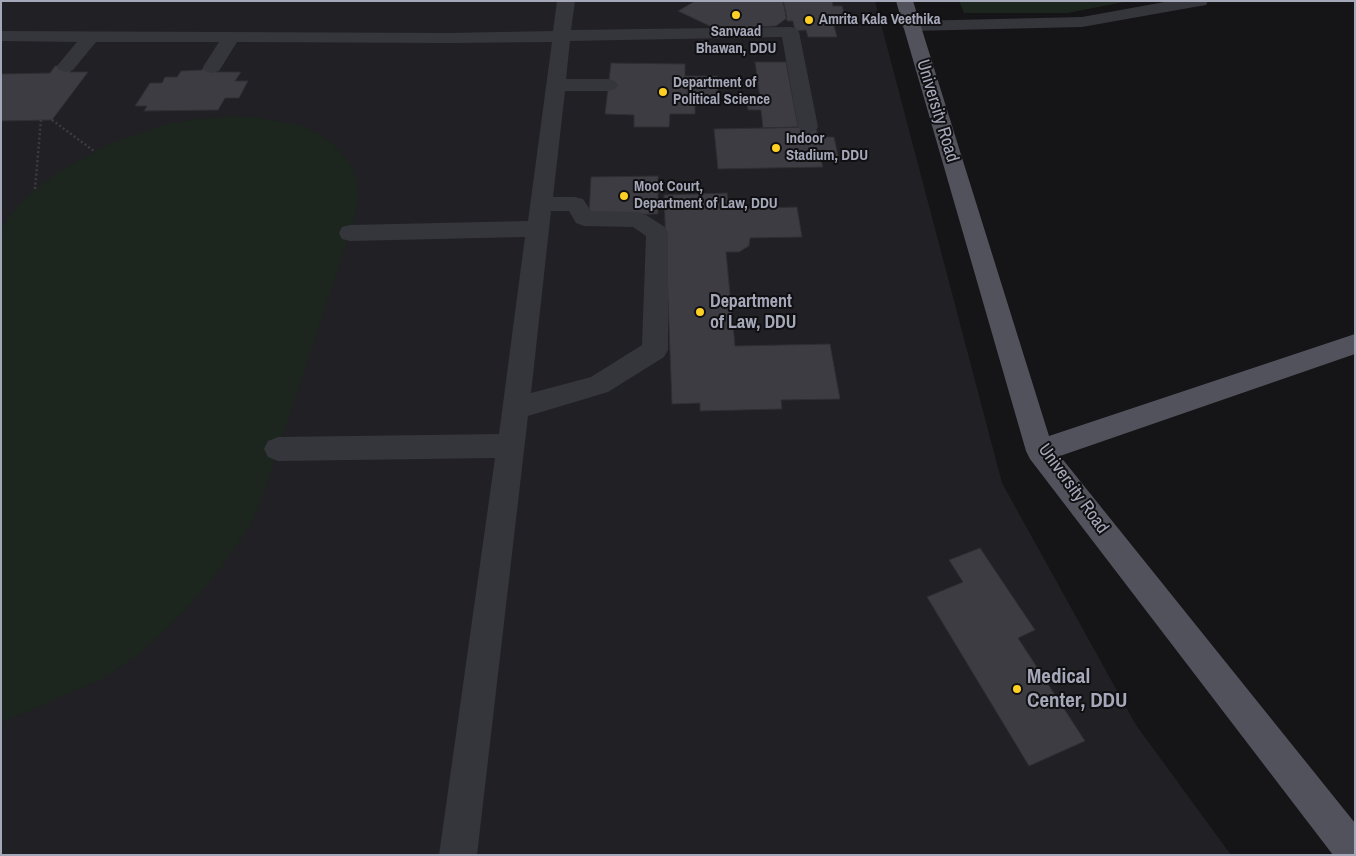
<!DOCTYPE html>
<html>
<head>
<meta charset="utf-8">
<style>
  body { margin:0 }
  #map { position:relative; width:1356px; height:856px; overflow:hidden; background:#151417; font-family:"Archivo Narrow",sans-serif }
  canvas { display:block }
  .frame { position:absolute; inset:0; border:2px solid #a5a8b8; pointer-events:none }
</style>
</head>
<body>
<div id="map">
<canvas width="1356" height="856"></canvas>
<div class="frame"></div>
</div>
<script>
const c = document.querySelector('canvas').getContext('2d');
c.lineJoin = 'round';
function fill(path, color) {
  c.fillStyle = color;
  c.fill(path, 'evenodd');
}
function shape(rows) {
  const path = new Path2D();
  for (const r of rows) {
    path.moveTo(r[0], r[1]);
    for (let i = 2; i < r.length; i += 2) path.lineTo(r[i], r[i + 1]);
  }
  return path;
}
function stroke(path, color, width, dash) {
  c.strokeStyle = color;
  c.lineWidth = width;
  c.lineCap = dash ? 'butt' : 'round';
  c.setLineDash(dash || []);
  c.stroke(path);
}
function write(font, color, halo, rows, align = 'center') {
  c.font = font + ' "Archivo Narrow",sans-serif';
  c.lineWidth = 4;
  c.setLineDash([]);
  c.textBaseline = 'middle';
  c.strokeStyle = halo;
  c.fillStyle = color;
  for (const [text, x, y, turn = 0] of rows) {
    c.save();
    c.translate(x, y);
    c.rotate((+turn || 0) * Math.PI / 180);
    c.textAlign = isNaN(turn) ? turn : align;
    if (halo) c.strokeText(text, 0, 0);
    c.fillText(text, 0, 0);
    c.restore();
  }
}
fill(shape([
  [1,1,875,1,1002,483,1136,725,1231,855,1,855]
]), '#212024');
fill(shape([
  [959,1,1129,1,1068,13,964,13],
  [230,116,254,117,278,121,302,126,324,137,339,150,350,163,357,180,359,200,350,233,263,496,250,526,227,560,201,593,170,626,138,655,100,680,1,723,1,227,22,201,56,173,111,143,168,124,199,119]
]), '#1c251e');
const building = shape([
  [695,1,783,1,787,18,776,26,716,29,678,11,695,1],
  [783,1,832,1,833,6,842,6,845,15,831,15,837,37,808,37,806,30,795,31,793,21,787,21,783,1],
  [755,62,786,62,798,127,763,128,761,110,748,110,746,99,760,98,755,62],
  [611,63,685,64,685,76,717,76,718,99,695,99,695,114,670,114,669,127,634,127,634,115,605,114,611,63],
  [55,66,75,66,70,72,88,72,52,120,1,121,1,74,50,73,55,66],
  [204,67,216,72,241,72,235,81,248,81,239,98,225,98,218,110,144,111,147,106,135,106,150,83,162,83,165,77,177,77,181,71,202,70,204,67],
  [816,127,818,137,834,137,839,160,821,160,823,167,718,169,714,129,816,127],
  [658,176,658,214,589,215,591,177,658,176],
  [727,193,729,209,797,207,802,237,750,238,749,246,739,252,726,252,735,346,830,344,840,399,781,400,782,409,700,411,700,403,672,404,664,195,727,193],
  [980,548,1035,630,1018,638,1085,741,1029,766,927,597,963,582,949,560,980,548]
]);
fill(building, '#3c3c42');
stroke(building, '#2f2e33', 1);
stroke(shape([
  [52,120,94,151],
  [35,189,41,120]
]), '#3b3c43', 2.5, [2, 2.5]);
fill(shape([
  [557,1,575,1,571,30,790,27,796,28,799,32,818,127,815,131,808,133,801,131,798,127,782,37,570,41,566,79,608,79,615,81,618,85,615,89,608,91,565,91,553,197,575,197,583,199,591,211,638,212,646,215,665,227,668,233,668,350,664,357,608,392,528,416,477,855,439,855,495,458,278,461,268,457,264,449,268,441,278,437,499,434,525,237,350,241,342,239,339,233,342,227,350,225,528,221,552,42,449,43,237,42,219,71,212,73,205,71,203,67,219,42,96,42,73,70,66,72,59,70,57,66,77,42,1,41,1,31,449,33,553,31,557,1],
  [551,211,569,211,576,223,584,226,633,227,646,236,642,345,591,377,531,393,551,211],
  [1170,1,1208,1,1206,5,1200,6,1082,27,911,31,905,30,902,26,905,22,911,21,1082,17,1170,1]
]), '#35353c');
fill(shape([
  [896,1,913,1,1049,436,1355,334,1355,354,1060,456,1355,823,1355,855,1333,855,1030,459,1026,451,896,1]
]), '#51525b');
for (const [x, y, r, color] of [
  [736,15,5,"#ffd024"],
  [809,20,5,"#ffd024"],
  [663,92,5,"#ffd024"],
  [776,148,5,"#ffd024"],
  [624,196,5,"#ffd024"],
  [700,312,5,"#ffd024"],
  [1017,689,5,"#ffd024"]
]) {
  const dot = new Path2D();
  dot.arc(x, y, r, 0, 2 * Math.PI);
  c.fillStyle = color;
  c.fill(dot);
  stroke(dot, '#100f12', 2);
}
write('bold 15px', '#a5a8b8', '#100f12', [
  ["Amrita Kala Veethika",819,20],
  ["Sanvaad",736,32,"center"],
  ["Bhawan, DDU",736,49,"center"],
  ["Department of",673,83],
  ["Political Science",673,100],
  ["Indoor",786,139],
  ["Stadium, DDU",786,156],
  ["Moot Court,",634,187],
  ["Department of Law, DDU",634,204]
], 'left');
write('18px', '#a5a8b8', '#100f12', [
  ["University Road",937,111,73],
  ["University Road",1073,489,54]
]);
write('bold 18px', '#a5a8b8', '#100f12', [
  ["Department",710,302],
  ["of Law, DDU",710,323]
], 'left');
write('bold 21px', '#a5a8b8', '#100f12', [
  ["Medical",1027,677],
  ["Center, DDU",1027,701]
], 'left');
</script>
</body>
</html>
